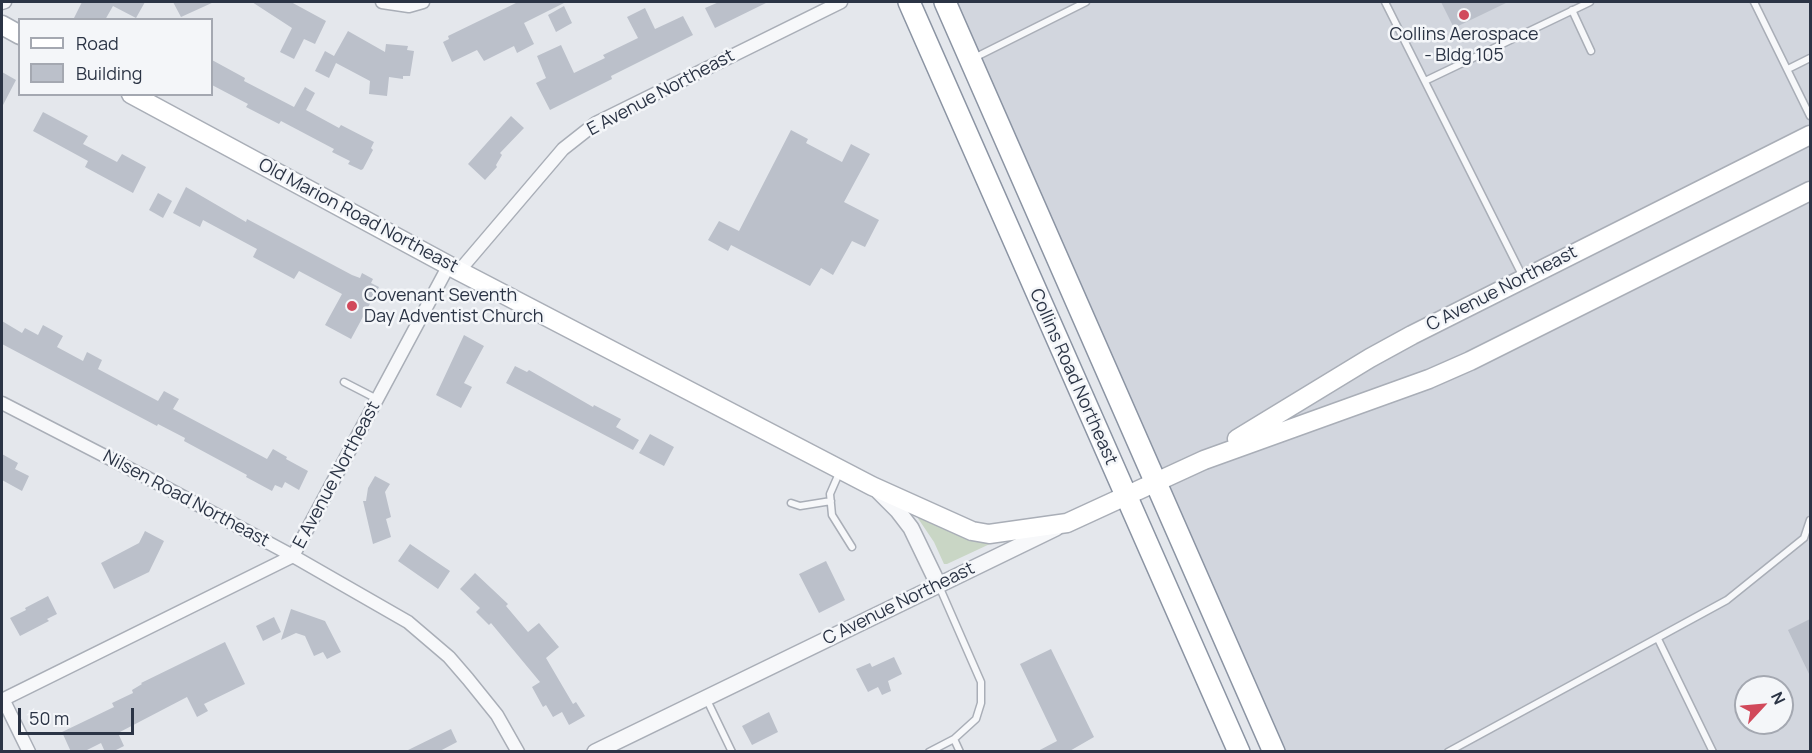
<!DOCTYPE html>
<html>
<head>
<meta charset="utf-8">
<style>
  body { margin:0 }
  #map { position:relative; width:1812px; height:753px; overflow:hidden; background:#e4e7ec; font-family:Manrope,sans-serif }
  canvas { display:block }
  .frame { position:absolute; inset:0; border:3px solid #2b3445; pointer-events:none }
  .legend { position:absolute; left:18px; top:18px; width:195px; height:78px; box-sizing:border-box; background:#f4f6f9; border:2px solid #a4a8b1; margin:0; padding:8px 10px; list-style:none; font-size:18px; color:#2b3445 }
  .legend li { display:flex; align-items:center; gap:12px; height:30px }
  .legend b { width:30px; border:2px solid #a4a8b1 }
  .north { position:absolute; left:1734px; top:675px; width:60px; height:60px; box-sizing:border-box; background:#f4f6f9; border:2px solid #a4a8b1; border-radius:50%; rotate:64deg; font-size:16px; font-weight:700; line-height:24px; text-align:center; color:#2b3445 }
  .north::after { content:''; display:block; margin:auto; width:21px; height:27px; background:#d1495b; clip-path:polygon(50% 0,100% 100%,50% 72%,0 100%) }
  .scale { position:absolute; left:18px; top:708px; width:116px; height:27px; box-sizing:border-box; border:3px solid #2b3445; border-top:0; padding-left:8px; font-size:18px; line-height:21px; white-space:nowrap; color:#2b3445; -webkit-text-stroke:4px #f4f6f9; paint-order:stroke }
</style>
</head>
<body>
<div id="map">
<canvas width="1812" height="753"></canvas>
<div class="frame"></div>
<ul class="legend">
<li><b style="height:8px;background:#fff"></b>Road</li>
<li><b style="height:16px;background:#bbc0ca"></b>Building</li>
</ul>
<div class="north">N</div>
<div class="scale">50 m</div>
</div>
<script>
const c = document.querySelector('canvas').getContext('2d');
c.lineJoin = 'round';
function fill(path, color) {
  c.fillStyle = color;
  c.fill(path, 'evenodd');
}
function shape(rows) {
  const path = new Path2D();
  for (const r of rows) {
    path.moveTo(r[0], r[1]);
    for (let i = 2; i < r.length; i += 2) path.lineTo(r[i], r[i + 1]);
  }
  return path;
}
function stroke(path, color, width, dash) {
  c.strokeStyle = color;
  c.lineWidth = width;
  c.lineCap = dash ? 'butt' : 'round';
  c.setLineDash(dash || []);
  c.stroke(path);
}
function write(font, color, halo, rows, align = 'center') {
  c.font = font + ' Manrope,sans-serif';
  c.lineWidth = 5;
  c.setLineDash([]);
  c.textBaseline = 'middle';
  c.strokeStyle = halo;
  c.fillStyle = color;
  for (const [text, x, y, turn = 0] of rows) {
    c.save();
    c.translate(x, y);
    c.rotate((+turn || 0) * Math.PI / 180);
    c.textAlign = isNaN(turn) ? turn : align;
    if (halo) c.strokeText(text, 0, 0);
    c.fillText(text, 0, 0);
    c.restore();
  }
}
fill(shape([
  [945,2,1810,2,1810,751,1274,751],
  [1746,687,1782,687,1782,723,1746,723]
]), '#d2d6de');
fill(shape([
  [913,511,989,541,992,543,947,564,944,564,934,542]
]), '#c9d6c5');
fill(shape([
  [82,2,145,2,136,18,113,6,105,20,73,20],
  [173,2,214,2,181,17],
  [252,2,291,2,326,21,315,44,304,39,294,59,280,52,292,28],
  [518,2,566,2,524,23,534,44,517,53,514,46,484,61,477,50,452,62,443,42,449,39,448,36],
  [719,2,768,2,715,28,705,8],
  [1441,2,1508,2,1454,28],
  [564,6,572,23,556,32,548,15],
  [645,8,655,29,683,16,693,35,611,76,612,79,550,110,536,83,546,78,537,56,561,45,574,73,605,58,603,55,638,38,627,17],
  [348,31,385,52,386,44,408,46,407,50,414,51,410,76,403,76,403,79,389,77,387,96,369,94,370,81,336,63,329,78,315,71,325,51,334,56],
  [212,60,245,78,244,81,294,107,305,87,315,93,306,110,339,128,341,125,374,142,371,148,373,150,363,169,361,170,348,164,350,161,332,152,334,149,281,121,279,124,246,107,248,104,212,85],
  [2,72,16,80,2,107],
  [43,112,88,136,83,144,117,162,122,154,146,167,133,193,85,167,88,161,33,131],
  [511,116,524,128,500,153,502,155,496,165,497,167,485,180,468,164],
  [791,130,808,139,806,143,842,162,851,144,870,154,844,202,879,220,865,247,852,241,833,275,821,268,810,286,731,245,728,251,708,240,719,221,739,231],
  [186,187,246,222,247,219,352,275,360,278,362,273,373,279,371,283,379,287,351,339,325,325,342,294,299,271,294,279,253,257,257,249,203,220,200,227,173,213],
  [158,193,172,201,163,218,149,210],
  [2,321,22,333,25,328,38,335,43,325,63,336,57,347,83,361,87,352,102,360,98,369,158,401,164,391,179,399,173,409,267,459,273,449,287,457,286,459,308,471,299,490,285,482,282,488,275,485,272,491,246,477,247,475,184,441,185,438,158,424,157,426,2,344],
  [464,335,484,346,464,383,472,387,461,408,436,395],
  [515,366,527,372,529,370,593,407,594,405,621,419,616,427,639,440,633,450,506,383],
  [650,434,674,447,664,466,639,453],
  [2,454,18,463,15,469,29,476,22,491,2,480],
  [375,476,390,484,385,492,391,517,386,519,391,537,373,544,363,501,366,501,368,488],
  [145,531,164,541,149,572,114,589,101,563,139,543],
  [410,544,450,571,438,589,398,561],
  [826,561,845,600,819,613,799,574],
  [475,573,508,604,506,606,528,632,539,623,559,647,546,658,573,704,576,702,585,716,569,725,562,712,553,717,546,705,543,707,532,687,540,682,491,623,489,625,476,612,480,608,460,589],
  [48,596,57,614,47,619,49,621,20,636,10,618,26,610,25,608],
  [291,609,325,621,341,652,327,659,323,652,314,656,305,636,296,633,281,640],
  [274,617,281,632,263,641,256,626],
  [1810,619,1810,676,1788,630],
  [225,642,245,684,204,704,208,711,197,717,187,697,118,733,124,746,112,752,105,752,101,743,83,752,71,752,62,732,114,707,112,703,133,693,132,690,142,684,141,683],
  [1051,649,1094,737,1068,752,1036,752,1057,741,1020,664],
  [894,657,902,674,888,681,891,691,882,695,878,687,868,692,856,669,870,663,872,667],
  [769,712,778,732,752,745,742,726],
  [451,729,457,742,438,752,404,752]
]), '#bbc0ca');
const service = shape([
  [1385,2,1523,277],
  [1754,2,1810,116],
  [1572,10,1591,51],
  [974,58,1086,2],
  [1788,69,1810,58],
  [1425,81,1590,2],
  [344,382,377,399],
  [840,471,830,494,832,515,852,547],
  [791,503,800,506,831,501],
  [1658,639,1713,752],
  [706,698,732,752],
  [954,739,960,752],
  [929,752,954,739,976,719,981,703,981,682,939,586],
  [1448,752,1727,600,1804,538,1810,520]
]);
const minor = shape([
  [382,2,409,6,423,2],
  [2,3,5,2],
  [459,271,563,149,596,123,841,2],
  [2,403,161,485,293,556,408,622,449,657,468,679,497,715,518,752],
  [3,699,29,752],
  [2,700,293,556,449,265]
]);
const tertiary = shape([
  [879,492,898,511,911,528,938,584],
  [595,752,1056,528]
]);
const secondary = shape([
  [2,25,20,35],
  [131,94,459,271,872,486,972,531,989,534,1067,523,1204,460,1429,379,1470,361,1810,191],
  [1237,439,1370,358,1412,335,1810,135]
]);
const trunk = shape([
  [909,2,1239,752],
  [945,2,1274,752]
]);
stroke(service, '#a9aeb7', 9);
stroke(minor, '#a9aeb7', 15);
stroke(tertiary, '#a9aeb7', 18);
stroke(secondary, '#a9aeb7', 21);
stroke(trunk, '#8b94a3', 24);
stroke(service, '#f7f8fa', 6);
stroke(minor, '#f7f8fa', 12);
stroke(tertiary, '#f7f8fa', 15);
stroke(secondary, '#fff', 18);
stroke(trunk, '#fff', 21);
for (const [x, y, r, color] of [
  [1464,15,6,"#d1495b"],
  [352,306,6,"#d1495b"]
]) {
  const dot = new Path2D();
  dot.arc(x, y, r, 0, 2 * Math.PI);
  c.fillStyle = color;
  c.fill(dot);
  stroke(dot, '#f4f6f9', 2);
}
write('18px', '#2b3445', '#f4f6f9', [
  ["Collins Aerospace",1464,35],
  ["- Bldg 105",1464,56],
  ["Covenant Seventh",364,296,"left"],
  ["Day Adventist Church",364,317,"left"]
]);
write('18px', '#2b3445', '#f4f6f9', [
  ["E Avenue Northeast",661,93,-28],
  ["Old Marion Road Northeast",358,216,28],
  ["C Avenue Northeast",1502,289,-27],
  ["Collins Road Northeast",1073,377,66],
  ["E Avenue Northeast",337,475,-62],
  ["Nilsen Road Northeast",186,499,28],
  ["C Avenue Northeast",899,604,-26]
]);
</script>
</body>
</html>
